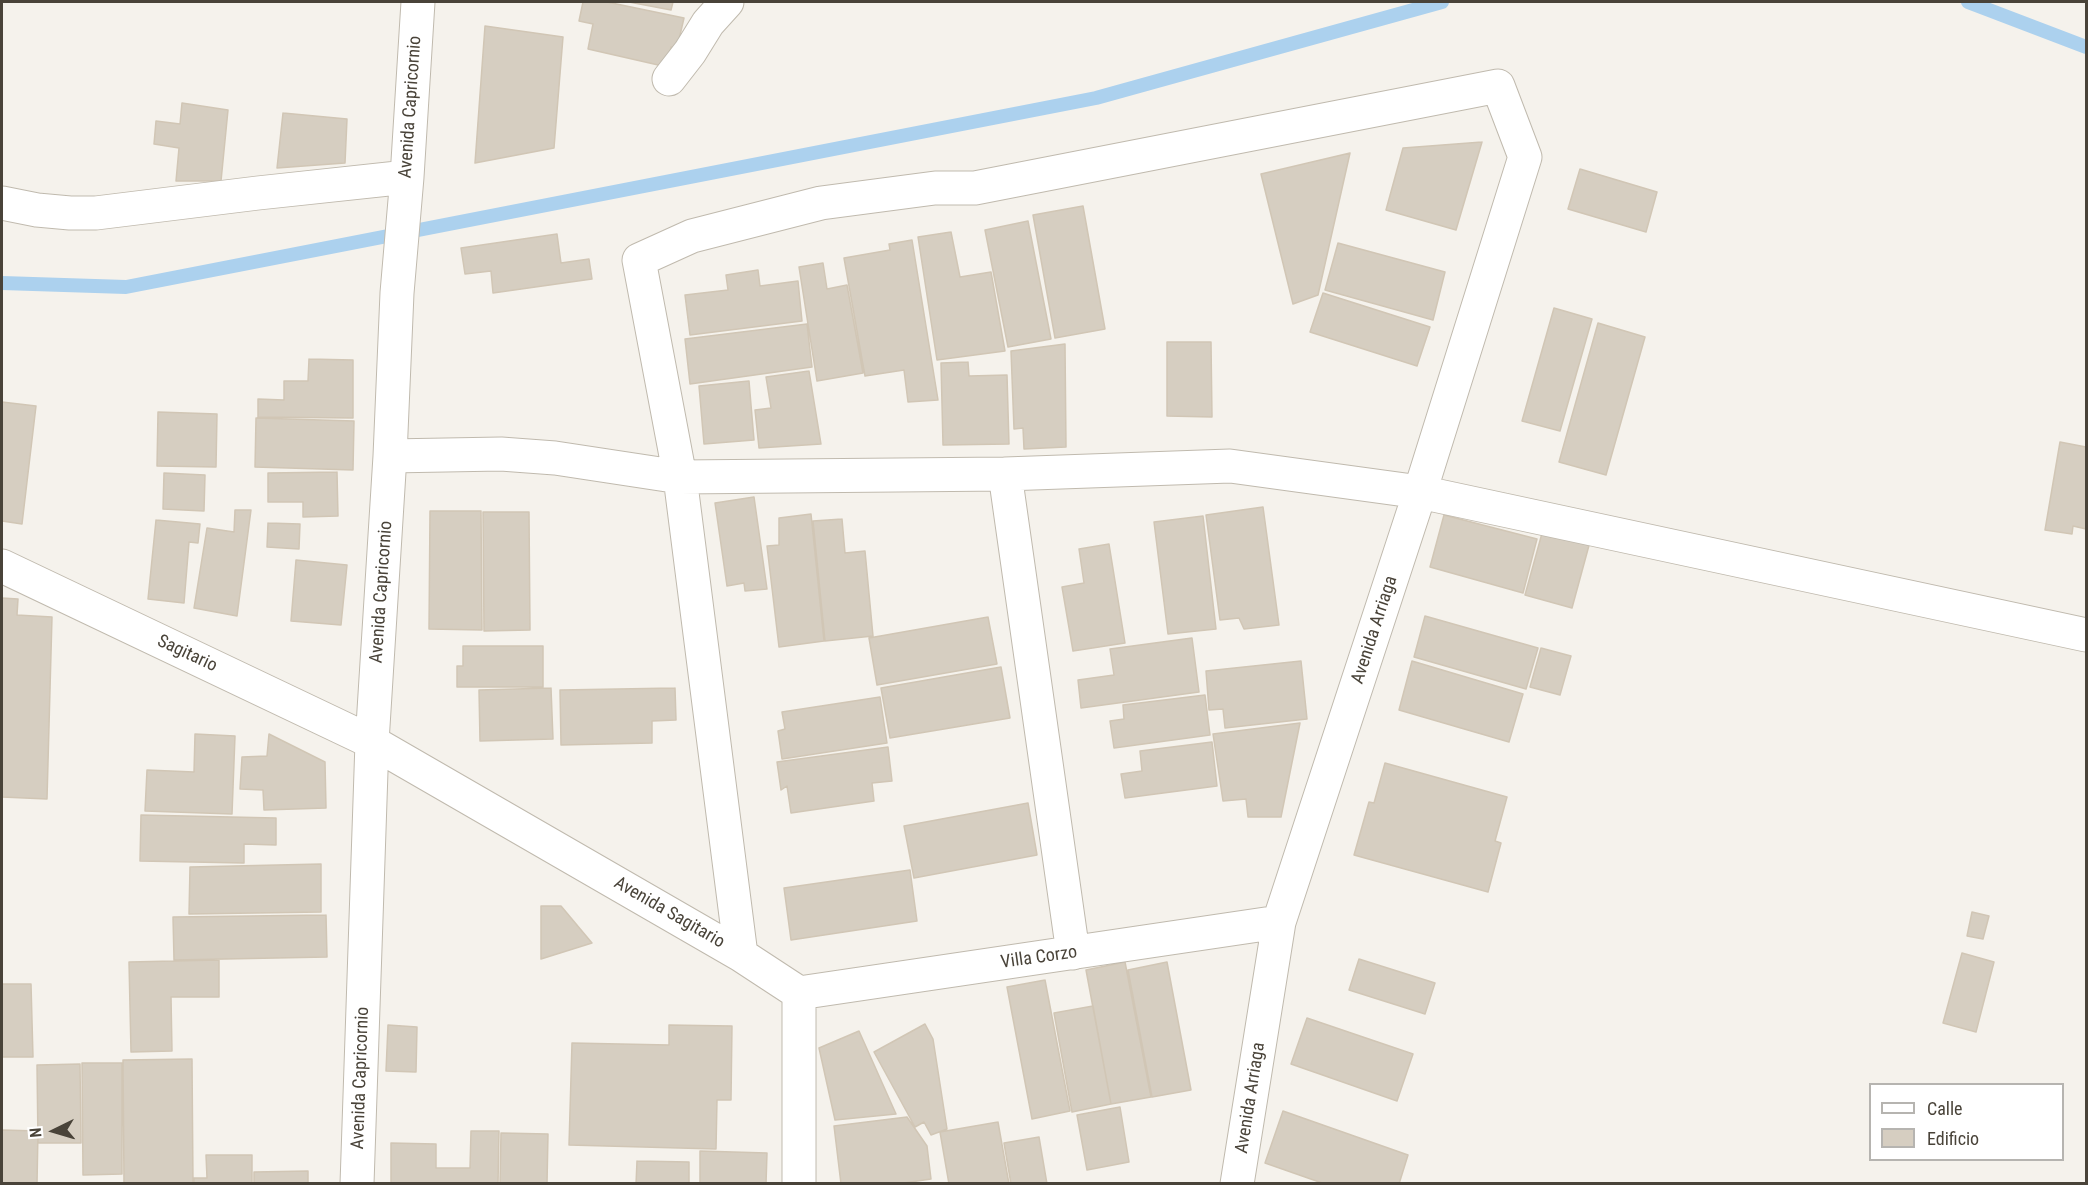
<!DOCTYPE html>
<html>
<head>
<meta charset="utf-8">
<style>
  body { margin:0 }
  #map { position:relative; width:2088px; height:1185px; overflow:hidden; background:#f5f2ec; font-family:"Roboto Condensed",sans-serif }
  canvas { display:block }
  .frame { position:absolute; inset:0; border:3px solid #494339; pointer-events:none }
  .legend { position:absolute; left:1869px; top:1083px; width:195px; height:78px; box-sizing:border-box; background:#fff; border:2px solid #b6b4b0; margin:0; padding:8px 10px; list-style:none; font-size:18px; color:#494339 }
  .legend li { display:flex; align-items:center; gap:12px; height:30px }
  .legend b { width:30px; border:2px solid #b6b4b0 }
  .north { position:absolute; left:24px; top:1101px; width:60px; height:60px; -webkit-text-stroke:4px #fff; paint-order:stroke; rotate:265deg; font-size:16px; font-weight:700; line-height:24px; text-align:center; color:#494339 }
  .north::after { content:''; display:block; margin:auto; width:21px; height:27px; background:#494339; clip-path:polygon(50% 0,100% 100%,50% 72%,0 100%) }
</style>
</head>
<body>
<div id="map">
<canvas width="2088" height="1185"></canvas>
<div class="frame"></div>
<ul class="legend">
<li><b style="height:8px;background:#fff"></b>Calle</li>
<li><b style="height:16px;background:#d6cec1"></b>Edificio</li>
</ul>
<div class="north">N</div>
</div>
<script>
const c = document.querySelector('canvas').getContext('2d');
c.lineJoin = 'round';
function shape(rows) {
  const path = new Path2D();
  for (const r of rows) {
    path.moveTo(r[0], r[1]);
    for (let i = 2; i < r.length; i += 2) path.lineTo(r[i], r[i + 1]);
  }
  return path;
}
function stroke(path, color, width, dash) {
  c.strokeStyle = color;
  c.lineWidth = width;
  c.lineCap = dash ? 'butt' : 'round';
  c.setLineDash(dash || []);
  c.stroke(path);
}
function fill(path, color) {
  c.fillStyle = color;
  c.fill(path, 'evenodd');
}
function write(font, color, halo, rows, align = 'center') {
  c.font = font + ' "Roboto Condensed",sans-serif';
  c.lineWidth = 4.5;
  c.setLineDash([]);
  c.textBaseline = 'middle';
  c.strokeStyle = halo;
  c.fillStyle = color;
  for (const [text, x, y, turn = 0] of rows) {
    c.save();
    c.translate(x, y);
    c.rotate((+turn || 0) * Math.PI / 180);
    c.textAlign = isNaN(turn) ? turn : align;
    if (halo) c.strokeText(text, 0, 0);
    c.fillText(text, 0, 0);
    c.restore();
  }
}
stroke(shape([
  [1968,2,2086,47],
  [2,283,126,287,1096,98,1442,2]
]), '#acd1ee', 14);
const building = shape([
  [583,2,607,2,684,18,677,48,671,47,667,67,588,49,593,24,579,21,583,2],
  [629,2,673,2,671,10,629,2],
  [485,26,563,37,554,148,475,163,485,26],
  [182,103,228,110,221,181,176,181,179,148,154,144,156,121,180,124,182,103],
  [283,113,347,119,345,163,277,168,283,113],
  [1482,142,1456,230,1386,210,1403,148,1482,142],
  [1350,153,1318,295,1293,304,1261,174,1350,153],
  [1580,169,1657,192,1646,232,1568,209,1580,169],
  [1083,206,1105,329,1055,338,1033,215,1083,206],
  [1028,221,1051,339,1008,347,985,230,1028,221],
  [951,232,960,277,991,272,1005,351,937,360,918,237,951,232],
  [557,234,561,263,589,259,592,279,493,293,491,271,465,274,461,248,557,234],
  [912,240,938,400,908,402,904,370,865,376,844,258,890,250,889,244,912,240],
  [1338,243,1445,272,1433,320,1325,290,1338,243],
  [823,263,827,289,847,285,863,373,817,381,799,267,823,263],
  [758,270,760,286,798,281,802,321,690,335,685,295,728,290,726,275,758,270],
  [1323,293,1430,327,1417,366,1310,332,1323,293],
  [1554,308,1592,319,1560,431,1522,421,1554,308],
  [1598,323,1645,337,1606,475,1559,462,1598,323],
  [807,324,812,367,690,384,685,339,807,324],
  [1167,342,1211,342,1212,417,1167,416,1167,342],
  [1065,344,1066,447,1024,449,1023,428,1014,429,1011,351,1065,344],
  [309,359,353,360,353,418,258,417,258,399,284,400,284,381,308,381,309,359],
  [968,362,969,376,1007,375,1009,444,943,445,941,363,968,362],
  [809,371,821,444,759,448,755,410,771,408,766,377,809,371],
  [749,381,754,440,704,444,699,386,749,381],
  [2,402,36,406,22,524,2,521,2,402],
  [158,412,217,414,216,467,157,466,158,412],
  [256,418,354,421,353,470,255,467,256,418],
  [2060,442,2086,447,2086,529,2073,526,2072,534,2045,530,2060,442],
  [337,472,338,516,303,517,303,502,268,502,268,473,337,472],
  [164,473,205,475,204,511,163,509,164,473],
  [754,497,767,589,745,591,744,583,727,586,715,503,754,497],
  [1263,507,1279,625,1244,629,1239,618,1220,620,1206,515,1263,507],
  [235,510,251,510,237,616,194,608,207,528,234,532,235,510],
  [430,511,481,511,482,630,429,629,430,511],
  [483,512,529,512,530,630,484,631,483,512],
  [811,514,824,641,779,647,767,546,779,545,779,518,811,514],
  [1444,515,1537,539,1523,593,1430,567,1444,515],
  [1203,516,1216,629,1168,634,1154,522,1203,516],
  [842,519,845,553,865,551,873,636,825,641,813,521,842,519],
  [156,520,200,524,198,543,189,542,184,603,148,599,156,520],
  [268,523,300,524,299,549,267,547,268,523],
  [1544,526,1591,538,1572,608,1525,595,1544,526],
  [1109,544,1125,643,1073,651,1062,587,1084,583,1079,549,1109,544],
  [296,560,347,565,341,625,291,621,296,560],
  [2,598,18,599,17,615,52,617,47,799,2,797,2,598],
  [1425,616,1538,648,1526,689,1414,657,1425,616],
  [988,617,997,664,877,685,869,638,988,617],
  [1192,638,1199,692,1081,708,1078,680,1114,675,1110,649,1192,638],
  [463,646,543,646,543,687,457,687,457,666,463,666,463,646],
  [1541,648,1571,656,1560,695,1530,687,1541,648],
  [1301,661,1307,719,1225,728,1223,709,1209,710,1206,671,1301,661],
  [1412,661,1523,694,1509,742,1399,710,1412,661],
  [1001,667,1010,718,890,738,881,688,1001,667],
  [551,688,553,739,480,741,479,690,551,688],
  [675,688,676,720,652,721,652,743,561,745,560,690,675,688],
  [1205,695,1210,735,1114,748,1110,721,1124,719,1123,705,1205,695],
  [880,697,887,743,782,759,778,731,785,729,782,712,880,697],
  [1300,723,1281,817,1248,817,1246,799,1223,801,1213,734,1300,723],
  [195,734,235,736,232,814,145,811,147,770,194,772,195,734],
  [269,734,325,762,326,808,264,810,263,790,240,789,242,757,267,756,269,734],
  [1212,742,1217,786,1125,798,1121,774,1142,771,1140,751,1212,742],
  [888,747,892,781,872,783,874,801,791,813,787,786,781,790,777,762,888,747],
  [1385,763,1507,797,1495,841,1501,843,1488,892,1354,855,1369,802,1374,803,1385,763],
  [1028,803,1037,855,914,878,904,826,1028,803],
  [141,815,276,818,276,845,244,844,244,863,140,861,141,815],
  [321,864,321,912,189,914,190,867,321,864],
  [910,870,917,921,791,940,784,888,910,870],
  [541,906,561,906,592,943,541,959,541,906],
  [1972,912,1989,916,1983,939,1967,936,1972,912],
  [326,915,327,957,174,960,173,917,326,915],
  [1962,953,1994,962,1976,1032,1943,1023,1962,953],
  [1359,959,1435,983,1425,1014,1349,990,1359,959],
  [219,960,219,997,171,997,172,1051,131,1052,129,962,219,960],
  [1125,962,1151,1097,1111,1104,1086,970,1125,962],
  [1167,962,1191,1090,1152,1097,1128,970,1167,962],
  [1045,980,1070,1111,1032,1119,1007,987,1045,980],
  [2,984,31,984,33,1057,2,1057,2,984],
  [1093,1006,1111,1104,1072,1112,1054,1013,1093,1006],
  [1307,1018,1413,1054,1397,1101,1291,1064,1307,1018],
  [925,1024,933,1039,947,1129,931,1135,924,1122,915,1127,874,1052,925,1024],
  [388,1025,417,1027,416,1072,386,1071,388,1025],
  [669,1025,732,1026,731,1100,717,1100,716,1149,569,1145,572,1043,669,1045,669,1025],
  [859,1031,896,1114,835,1120,819,1048,859,1031],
  [192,1059,193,1184,124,1184,123,1060,192,1059],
  [82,1063,122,1063,122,1174,83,1175,82,1063],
  [80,1064,81,1143,38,1143,37,1065,80,1064],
  [1120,1107,1129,1162,1087,1170,1077,1115,1120,1107],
  [1283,1111,1408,1155,1399,1184,1325,1184,1265,1163,1283,1111],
  [907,1117,927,1146,931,1179,897,1184,841,1184,834,1126,907,1117],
  [998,1122,1009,1184,949,1184,940,1132,998,1122],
  [2,1130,38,1131,37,1184,2,1184,2,1130],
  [471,1131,499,1131,498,1184,391,1184,391,1143,436,1144,436,1168,470,1168,471,1131],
  [501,1133,548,1134,547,1184,500,1184,501,1133],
  [1039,1137,1047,1184,1011,1184,1004,1143,1039,1137],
  [700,1151,767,1153,766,1184,700,1184,700,1151],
  [206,1155,252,1155,252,1184,194,1184,194,1178,207,1178,206,1155],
  [637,1161,689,1162,689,1184,636,1184,637,1161],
  [308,1171,308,1184,254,1184,254,1172,308,1171]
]);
fill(building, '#d6cec1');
stroke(building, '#d1c6b5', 1.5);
const minor = shape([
  [669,79,690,52,708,23,727,2],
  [2,203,37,210,70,213,96,213,258,193,407,177],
  [390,456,501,454,555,458,680,477,1005,474],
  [2,566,372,742,741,955,799,993],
  [1073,953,1005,474,1230,466,1420,492,2086,635],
  [741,955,680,477,639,260,692,236,821,203,935,188,975,188,1498,86,1525,157,1420,492,1279,922,1237,1184],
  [799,993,1279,922],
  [357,1184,372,742,390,456,397,293,407,177,418,2],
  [799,1184,799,993]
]);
stroke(minor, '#c0baae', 35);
stroke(minor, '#fff', 33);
write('18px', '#494339', '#fff', [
  ["Avenida Capricornio",411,107,-86],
  ["Avenida Capricornio",382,592,-86],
  ["Avenida Arriaga",1375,630,-72],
  ["Sagitario",187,654,25],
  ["Avenida Sagitario",669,913,30],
  ["Villa Corzo",1039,958,-8],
  ["Avenida Capricornio",361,1078,-88],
  ["Avenida Arriaga",1251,1098,-81]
]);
</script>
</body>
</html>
